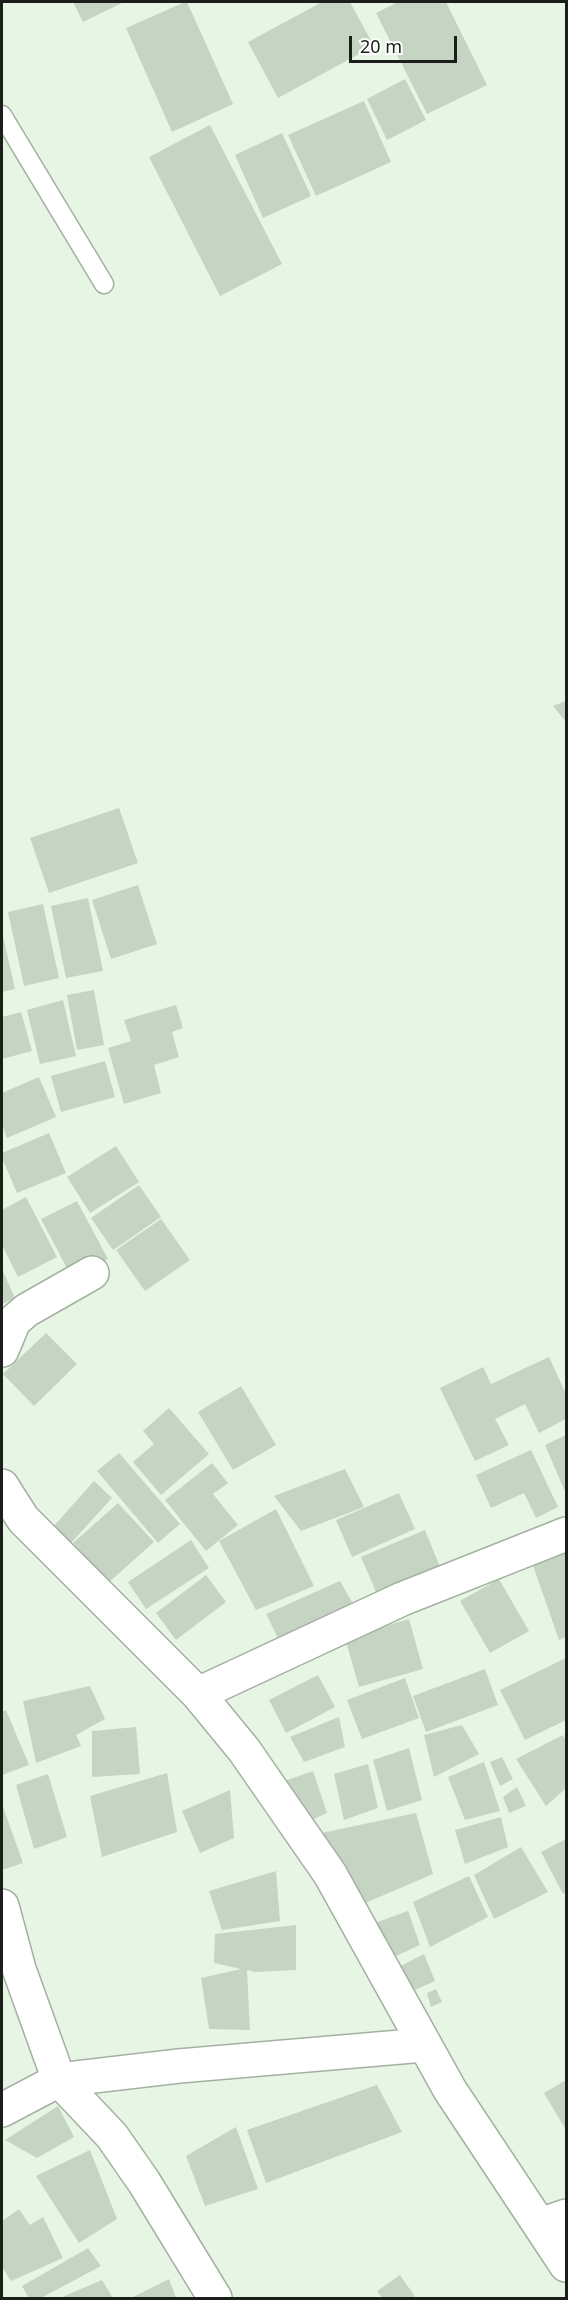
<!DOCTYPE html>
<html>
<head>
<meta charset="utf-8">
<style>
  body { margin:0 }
  #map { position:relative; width:568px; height:2300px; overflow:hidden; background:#e7f6e4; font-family:"Noto Sans",sans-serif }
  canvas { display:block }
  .frame { position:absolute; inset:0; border:3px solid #1a2019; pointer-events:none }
  .scale { position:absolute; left:349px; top:36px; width:108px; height:27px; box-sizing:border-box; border:3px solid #1a2019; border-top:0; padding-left:8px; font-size:18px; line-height:21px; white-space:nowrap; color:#1a2019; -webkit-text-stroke:4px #fff; paint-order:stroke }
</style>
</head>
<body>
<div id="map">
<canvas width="568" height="2300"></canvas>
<div class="frame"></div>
<div class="scale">20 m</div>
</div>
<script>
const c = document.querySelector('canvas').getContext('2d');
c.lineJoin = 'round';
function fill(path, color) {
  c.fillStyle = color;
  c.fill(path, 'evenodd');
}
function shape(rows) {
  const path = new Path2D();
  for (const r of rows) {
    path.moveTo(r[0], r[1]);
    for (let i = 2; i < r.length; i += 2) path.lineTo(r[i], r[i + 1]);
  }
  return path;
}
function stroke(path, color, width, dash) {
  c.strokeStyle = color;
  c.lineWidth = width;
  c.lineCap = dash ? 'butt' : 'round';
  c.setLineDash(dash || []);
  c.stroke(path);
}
fill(shape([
  [73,2,124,2,83,22],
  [185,2,187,2,233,104,172,132,126,28],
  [322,2,350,2,374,46,278,98,248,42],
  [398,2,446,2,487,85,427,114,376,13],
  [405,79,426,120,387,140,367,99],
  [364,101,391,162,316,196,288,135],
  [210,125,282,264,220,296,149,157],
  [282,133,311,196,263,218,235,155],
  [566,701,566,722,553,706],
  [119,808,138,863,49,893,30,838],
  [138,885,157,944,111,959,92,900],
  [88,898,103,971,66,978,51,906],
  [43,904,59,978,24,986,8,912],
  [2,931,15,989,2,992],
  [94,990,104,1045,77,1050,67,995],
  [63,1000,76,1056,40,1064,27,1010],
  [176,1005,183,1028,172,1032,179,1057,154,1065,161,1093,124,1104,108,1048,131,1041,124,1020],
  [21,1012,32,1051,2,1059,2,1017],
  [105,1061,115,1097,61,1112,51,1076],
  [39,1077,56,1117,7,1138,2,1125,2,1093],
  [49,1133,66,1173,17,1193,2,1158,2,1153],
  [116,1146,139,1182,90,1213,67,1177],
  [139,1185,161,1217,113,1250,91,1218],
  [26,1197,57,1257,18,1277,2,1245,2,1210],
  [77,1201,108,1259,72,1278,41,1219],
  [161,1219,190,1260,145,1291,116,1250],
  [2,1269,15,1298,2,1304],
  [46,1333,77,1364,34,1406,3,1374],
  [549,1357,566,1394,566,1419,539,1433,525,1404,495,1419,509,1445,475,1461,440,1388,483,1367,491,1384],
  [241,1386,276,1445,233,1470,198,1412],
  [169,1408,209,1454,161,1495,133,1462,154,1444,143,1431],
  [566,1435,566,1494,545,1445],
  [531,1450,558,1507,536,1518,524,1493,491,1508,476,1475],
  [119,1453,180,1524,158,1543,97,1471],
  [212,1463,228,1483,213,1494,238,1525,206,1551,165,1500],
  [345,1469,364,1507,301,1531,274,1496],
  [94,1481,112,1498,71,1543,53,1527],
  [399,1493,415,1529,352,1557,336,1520],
  [118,1503,154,1542,109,1582,73,1543],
  [276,1509,314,1586,256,1610,219,1541],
  [425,1530,440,1567,377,1594,361,1557],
  [191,1540,209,1568,146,1609,128,1582],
  [566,1540,566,1637,559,1640,529,1554],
  [206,1575,226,1602,176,1640,156,1613],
  [499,1579,529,1631,490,1653,460,1601],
  [340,1581,358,1613,280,1642,266,1614],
  [409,1619,423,1669,359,1687,345,1638],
  [566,1658,566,1720,525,1740,500,1690],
  [485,1669,498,1705,426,1732,413,1696],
  [318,1675,335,1707,286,1733,269,1700],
  [405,1678,419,1718,362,1739,347,1700],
  [90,1686,105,1719,76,1735,81,1746,36,1763,23,1701],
  [6,1710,29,1765,2,1775,2,1712],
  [339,1717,345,1747,304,1762,290,1737],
  [462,1725,479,1754,434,1777,424,1735],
  [136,1727,140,1774,92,1777,92,1731],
  [563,1735,566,1741,566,1788,546,1806,516,1759],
  [409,1748,422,1800,387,1811,373,1760],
  [502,1757,513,1779,500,1786,490,1762],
  [484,1762,500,1811,465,1820,448,1777],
  [368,1764,378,1808,344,1820,334,1774],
  [313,1771,327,1813,305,1823,279,1783],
  [167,1773,177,1832,102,1857,90,1796],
  [48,1774,67,1837,34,1849,16,1785],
  [517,1787,526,1806,509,1813,503,1797],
  [230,1790,234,1838,200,1853,182,1811],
  [2,1804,23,1863,2,1870],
  [416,1813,433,1874,363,1904,317,1834],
  [501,1817,508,1847,465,1864,455,1830],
  [566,1839,566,1892,563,1894,541,1852],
  [521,1847,548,1892,494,1919,474,1875],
  [276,1871,280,1921,222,1930,209,1891],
  [469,1876,488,1917,430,1947,413,1902],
  [408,1911,420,1945,385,1961,367,1926],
  [296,1925,296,1970,255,1972,247,1970,250,2030,209,2029,201,1978,241,1969,214,1963,215,1934],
  [424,1954,435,1981,404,1995,391,1971],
  [436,1989,442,2002,431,2007,427,1993],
  [566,2080,566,2130,544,2093],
  [377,2085,402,2132,266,2183,247,2130],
  [58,2106,74,2137,37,2158,5,2140],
  [236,2127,258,2189,205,2206,186,2156],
  [90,2150,117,2219,79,2243,36,2176],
  [19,2209,30,2225,43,2217,63,2258,11,2281,2,2267,2,2221],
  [88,2248,101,2266,41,2298,29,2298,22,2286],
  [400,2275,416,2298,382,2298,377,2291],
  [169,2279,176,2298,131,2298],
  [102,2280,113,2298,60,2298]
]), '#c5d4c3');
const service = shape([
  [2,115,104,284]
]);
const minor = shape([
  [2,1350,14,1321,27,1310,92,1273],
  [2,1486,23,1519,198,1694,244,1750,330,1874,450,2090,566,2265],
  [198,1694,402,1599,566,1534],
  [2,1906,19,1969,59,2080,112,2136,144,2182,215,2298],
  [2,2110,59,2080,179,2066,424,2045],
  [540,2225,566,2216]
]);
stroke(service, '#a3b1a1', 21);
stroke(minor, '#a3b1a1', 36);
stroke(service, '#fff', 18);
stroke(minor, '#fff', 33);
</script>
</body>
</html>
